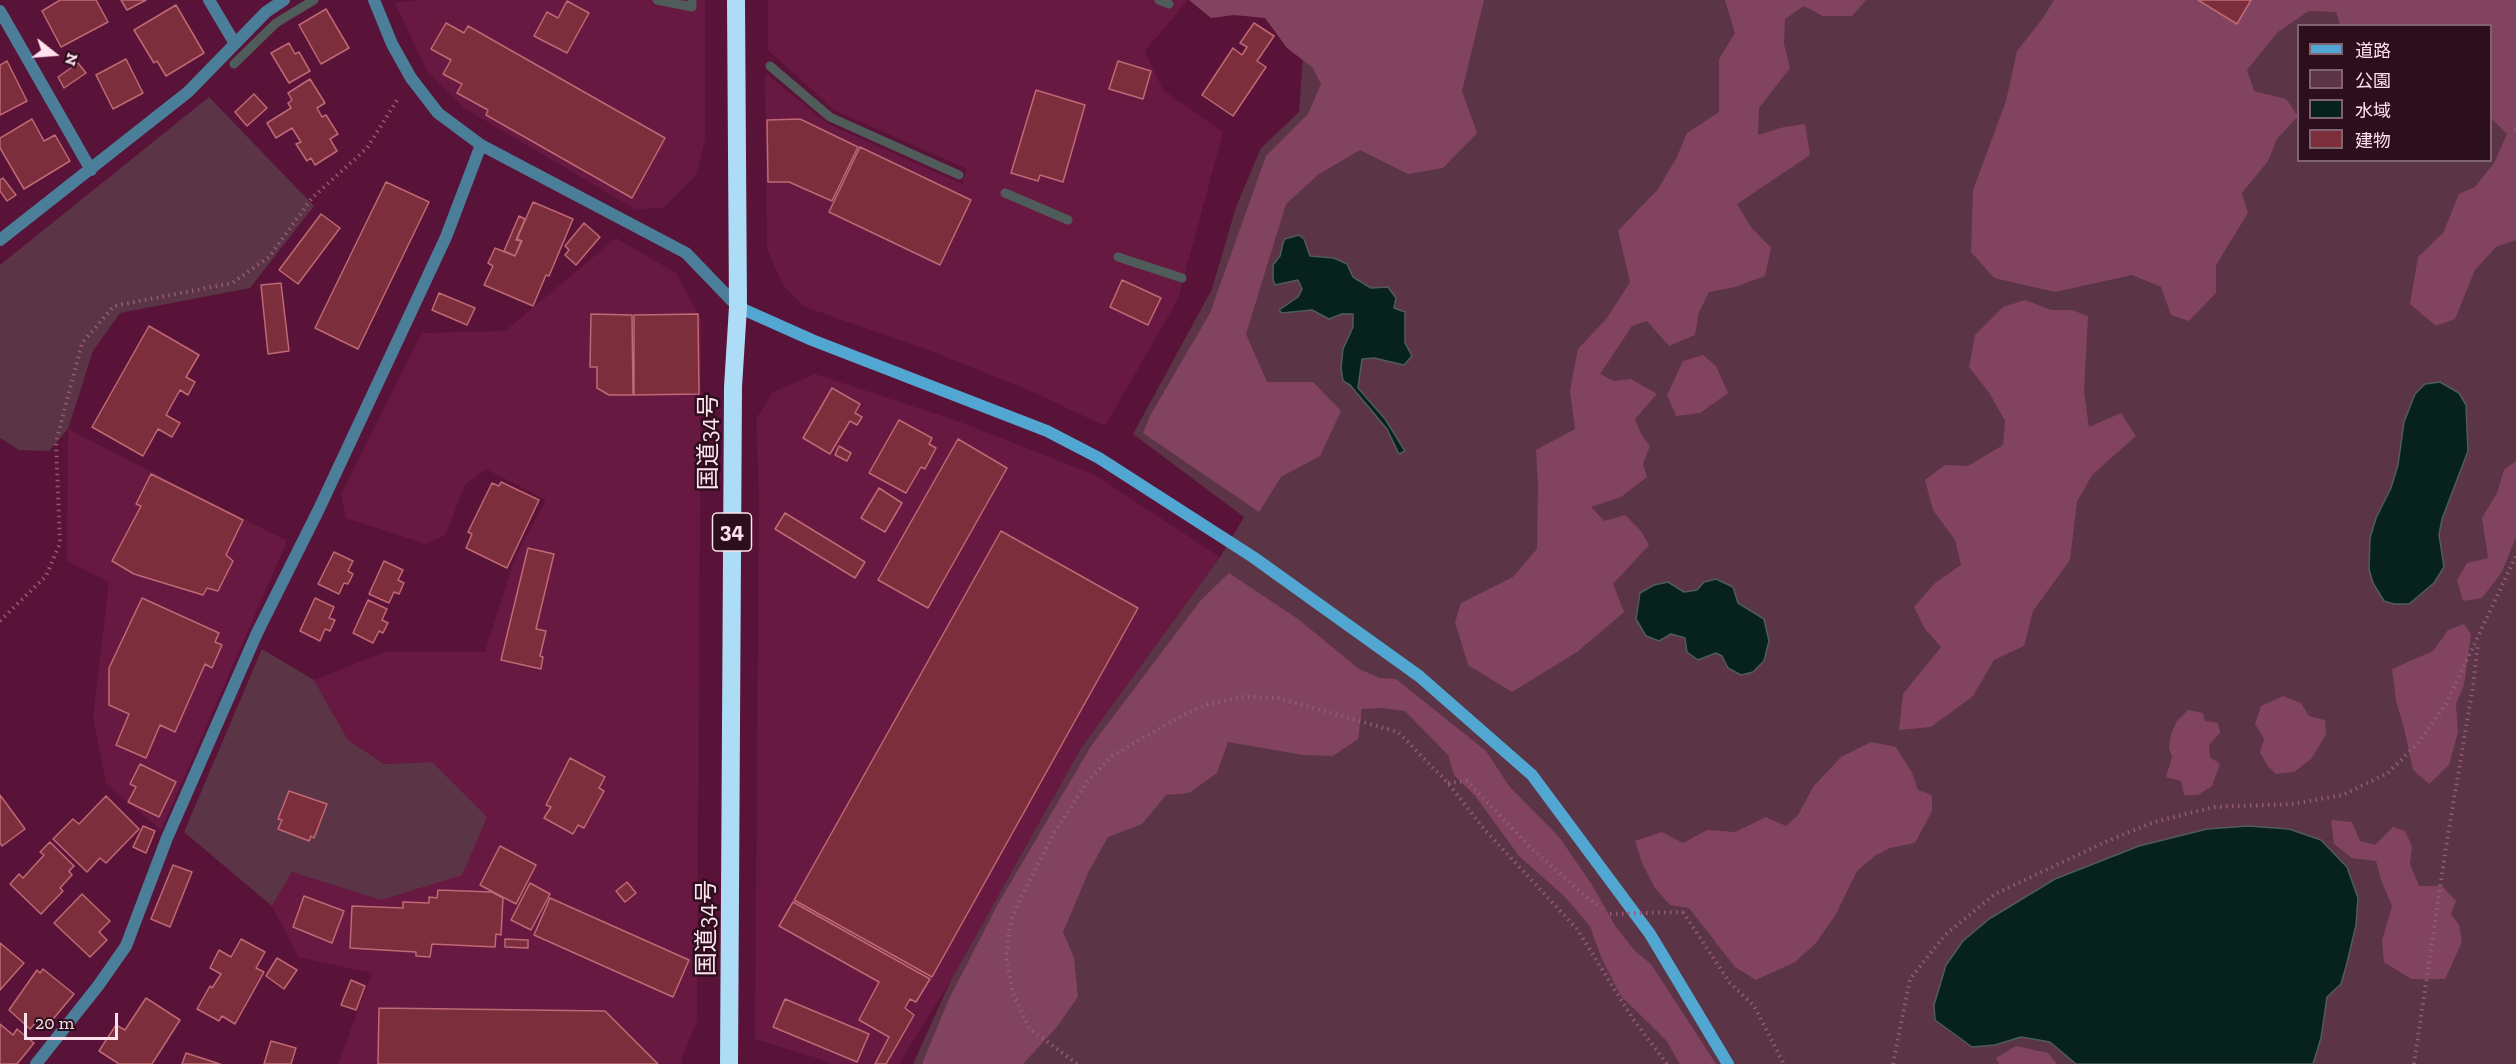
<!DOCTYPE html>
<html>
<head>
<meta charset="utf-8">
<style>
  body { margin:0 }
  #map { position:relative; width:2516px; height:1064px; overflow:hidden; background:#591238; font-family:"Zilla Slab","Noto Sans JP",serif }
  canvas { display:block }
  .legend { position:absolute; left:2297px; top:24px; width:195px; height:138px; box-sizing:border-box; background:#2d0e1d; border:2px solid #806370; margin:0; padding:8px 10px; list-style:none; font-size:18px; color:#fde2ec }
  .legend li { display:flex; align-items:center; gap:12px; height:30px }
  .legend b { width:30px; border:2px solid #806370 }
  .north { position:absolute; left:24px; top:24px; width:60px; height:60px; -webkit-text-stroke:4px #2d0e1d; paint-order:stroke; rotate:107deg; font-size:16px; font-weight:700; line-height:24px; text-align:center; color:#fde2ec }
  .north::after { content:''; display:block; margin:auto; width:21px; height:27px; background:#fde2ec; clip-path:polygon(50% 0,100% 100%,50% 72%,0 100%) }
  .scale { position:absolute; left:24px; top:1013px; width:94px; height:27px; box-sizing:border-box; border:3px solid #fde2ec; border-top:0; padding-left:8px; font-size:18px; line-height:21px; white-space:nowrap; color:#fde2ec; -webkit-text-stroke:4px #2d0e1d; paint-order:stroke }
</style>
</head>
<body>
<div id="map">
<canvas width="2516" height="1064"></canvas>
<ul class="legend">
<li><b style="height:8px;background:#52a7d2"></b>道路</li>
<li><b style="height:16px;background:#5b3445"></b>公園</li>
<li><b style="height:16px;background:#06221b"></b>水域</li>
<li><b style="height:16px;background:#7d2e3c"></b>建物</li>
</ul>
<div class="north">N</div>
<div class="scale">20 m</div>
</div>
<script>
const c = document.querySelector('canvas').getContext('2d');
c.lineJoin = 'round';
function fill(path, color) {
  c.fillStyle = color;
  c.fill(path, 'evenodd');
}
function shape(rows) {
  const path = new Path2D();
  for (const r of rows) {
    path.moveTo(r[0], r[1]);
    for (let i = 2; i < r.length; i += 2) path.lineTo(r[i], r[i + 1]);
  }
  return path;
}
function stroke(path, color, width, dash) {
  c.strokeStyle = color;
  c.lineWidth = width;
  c.lineCap = dash ? 'butt' : 'round';
  c.setLineDash(dash || []);
  c.stroke(path);
}
function write(font, color, halo, rows, align = 'center') {
  c.font = font + ' "Zilla Slab","Noto Sans JP",serif';
  c.lineWidth = 5;
  c.setLineDash([]);
  c.textBaseline = 'middle';
  c.strokeStyle = halo;
  c.fillStyle = color;
  for (const [text, x, y, turn = 0] of rows) {
    c.save();
    c.translate(x, y);
    c.rotate((+turn || 0) * Math.PI / 180);
    c.textAlign = isNaN(turn) ? turn : align;
    if (halo) c.strokeText(text, 0, 0);
    c.fillText(text, 0, 0);
    c.restore();
  }
}
fill(shape([
  [419,0,705,0,705,140,696,175,663,208,635,209,464,108,426,69,395,3],
  [768,0,1188,0,1145,51,1163,90,1223,132,1178,299,1105,426,1031,391,931,351,805,307,783,285,767,249,765,73,828,124,962,184,967,169,834,110,768,50],
  [616,238,676,273,701,319,697,1020,682,1058,682,1064,338,1064,372,973,298,957,272,906,292,872,381,900,432,762,384,764,348,740,314,680,385,652,485,652,515,558,546,500,486,469,465,485,445,535,426,544,346,518,341,495,422,333,505,331],
  [815,374,960,422,1095,475,1220,557,1081,748,951,980,899,1064,830,1064,820,1059,755,1039,759,493,756,419,773,392],
  [68,429,287,541,161,830,106,784,93,718,109,582,67,561]
]), '#681942');
fill(shape([
  [1307,0,2516,0,2516,1064,913,1064,951,980,1081,748,1220,557,1244,517,1133,434,1212,289,1236,207,1261,148,1299,112],
  [2298,26,2490,26,2490,160,2298,160],
  [209,97,314,206,250,288,120,313,93,351,68,429,49,451,19,450,0,438,0,265],
  [262,649,314,680,348,740,384,764,432,762,487,817,462,875,381,900,292,872,272,906,184,832]
]), '#5b3445');
fill(shape([
  [1189,0,1484,0,1462,91,1477,133,1443,168,1408,174,1360,150,1319,174,1286,204,1246,334,1267,382,1313,382,1341,411,1320,456,1281,477,1259,512,1143,433,1150,416,1210,313,1266,156,1308,114,1321,84,1313,68,1287,48,1265,18,1234,15,1211,18],
  [1725,0,1866,0,1852,16,1823,16,1804,6,1785,19,1784,44,1790,68,1759,108,1758,135,1784,127,1805,124,1810,155,1737,204,1751,227,1771,248,1765,276,1735,287,1709,292,1699,312,1695,335,1669,346,1647,321,1632,326,1600,374,1614,381,1631,379,1657,394,1635,419,1641,434,1650,446,1643,464,1647,477,1621,497,1591,507,1604,521,1625,515,1641,531,1649,545,1613,584,1624,612,1577,652,1512,692,1468,665,1455,622,1461,603,1513,577,1537,549,1538,485,1536,450,1575,429,1570,390,1578,349,1607,318,1630,282,1618,231,1658,189,1676,159,1687,133,1719,112,1719,59,1735,33],
  [2054,0,2516,0,2516,240,2496,247,2475,270,2455,319,2436,326,2410,304,2418,257,2443,233,2459,194,2475,187,2494,163,2507,134,2491,118,2490,26,2340,25,2336,12,2309,11,2278,32,2247,70,2254,91,2286,99,2298,116,2277,139,2268,161,2242,193,2248,213,2216,265,2216,293,2189,321,2171,315,2161,287,2132,275,2055,292,1994,278,1971,252,1973,190,2006,101,2017,51,2043,18],
  [2025,300,2051,310,2072,310,2088,316,2084,392,2089,427,2121,413,2136,436,2092,475,2077,502,2070,560,2033,611,2024,646,1994,660,1973,696,1931,727,1899,730,1903,694,1941,647,1925,629,1914,607,1935,583,1961,565,1955,540,1933,510,1925,480,1945,465,1968,466,2003,445,2005,421,1990,394,1969,367,1975,335,2003,307],
  [1703,355,1716,366,1728,393,1700,413,1676,416,1667,395,1683,361],
  [2516,461,2516,537,2502,572,2482,598,2463,601,2457,580,2467,563,2488,558,2482,518,2497,493,2504,470],
  [1229,573,1298,619,1359,669,1380,678,1396,679,1486,751,1509,786,1560,838,1592,885,1616,927,1635,951,1651,964,1716,1064,1680,1064,1666,1040,1621,996,1601,957,1590,926,1564,896,1519,856,1476,797,1454,775,1448,755,1405,711,1382,708,1362,709,1358,739,1333,756,1303,755,1228,742,1217,773,1189,793,1166,795,1142,824,1108,837,1089,871,1063,932,1074,958,1078,997,1056,1028,1023,1064,922,1064,949,999,998,904,1091,746,1201,600],
  [2464,624,2471,634,2464,685,2456,704,2458,732,2449,765,2429,784,2413,770,2404,728,2396,701,2392,669,2433,651,2448,630],
  [2283,696,2301,703,2309,716,2325,720,2326,735,2311,759,2294,772,2276,774,2267,765,2260,752,2264,739,2255,724,2261,706],
  [2188,710,2203,713,2205,721,2218,723,2220,733,2209,745,2210,757,2220,764,2212,786,2198,795,2184,795,2181,781,2166,777,2172,757,2169,748,2171,734,2177,721],
  [1871,742,1896,747,1912,773,1918,790,1932,795,1932,811,1915,843,1890,848,1876,855,1857,871,1836,914,1816,943,1795,962,1756,980,1735,967,1689,908,1670,905,1655,888,1642,863,1635,841,1662,832,1683,843,1707,830,1735,832,1766,817,1786,826,1798,815,1813,787,1841,757],
  [2331,820,2352,822,2360,841,2375,845,2393,827,2405,831,2412,846,2410,864,2419,886,2442,886,2456,901,2451,914,2459,925,2462,942,2445,979,2411,979,2384,962,2382,940,2392,906,2381,880,2376,861,2352,858,2334,844],
  [2016,1046,2048,1053,2057,1064,1999,1064,1996,1058]
]), '#824360');
const water = shape([
  [1299,235,1304,239,1310,256,1334,258,1347,264,1353,277,1371,288,1388,287,1396,298,1394,308,1405,312,1405,343,1412,356,1404,365,1374,358,1362,359,1358,388,1385,419,1405,451,1399,454,1387,429,1350,385,1343,381,1341,368,1343,349,1353,327,1353,314,1342,314,1329,319,1312,310,1282,313,1279,310,1298,297,1302,289,1298,280,1275,285,1273,279,1273,265,1280,256,1283,243,1285,239,1299,235],
  [2440,382,2459,393,2466,405,2468,451,2442,519,2439,535,2444,567,2434,583,2409,604,2394,604,2384,601,2373,583,2369,569,2370,538,2376,518,2391,488,2398,465,2404,422,2415,394,2425,384,2440,382],
  [1716,579,1733,587,1738,603,1764,619,1769,641,1764,661,1753,672,1741,675,1728,668,1722,656,1716,653,1698,660,1687,652,1685,638,1671,634,1659,641,1646,636,1636,619,1640,593,1654,585,1668,582,1684,592,1697,590,1704,582,1716,579],
  [2248,826,2289,829,2321,840,2347,867,2358,898,2356,925,2347,963,2341,984,2327,997,2321,1038,2313,1064,2076,1064,2050,1042,2021,1037,1995,1045,1972,1047,1935,1020,1934,1005,1946,965,1963,941,1989,919,2055,879,2139,846,2207,829,2248,826]
]);
fill(water, '#06221b');
stroke(water, '#505c5a', 1.5);
stroke(shape([
  [657,0,692,7,692,0],
  [1159,0,1169,4],
  [234,64,276,23,314,0],
  [770,66,830,117,959,175],
  [1005,193,1068,220],
  [1118,257,1182,278]
]), '#505c5a', 9);
const building = shape([
  [60,0,96,0,108,22,61,47,42,11,60,0],
  [121,0,146,0,127,10,121,0],
  [2198,0,2251,0,2237,24,2198,0],
  [567,1,589,13,567,53,534,36,547,12,558,18,567,1],
  [176,5,204,53,166,76,157,61,154,63,134,30,176,5],
  [326,9,349,48,321,64,299,25,326,9],
  [446,23,464,33,468,26,665,138,632,198,486,115,488,110,457,93,462,84,443,74,451,60,431,49,446,23],
  [1254,23,1274,36,1257,61,1266,67,1233,116,1202,95,1233,48,1242,55,1247,47,1240,43,1254,23],
  [289,43,295,54,299,52,310,71,289,83,271,53,289,43],
  [126,59,143,93,113,109,96,75,126,59],
  [7,61,27,101,0,115,0,65,7,61],
  [1118,61,1151,71,1143,99,1109,89,1118,61],
  [78,63,86,73,64,88,58,77,78,63],
  [310,79,325,103,317,108,322,117,326,115,338,134,330,139,337,151,315,165,311,158,307,161,296,144,301,142,292,128,276,138,267,123,291,108,288,103,292,100,288,93,310,79],
  [1036,90,1085,105,1063,182,1040,175,1038,181,1011,173,1036,90],
  [254,94,267,108,247,126,235,112,254,94],
  [32,119,44,141,55,135,70,161,24,189,0,148,0,138,32,119],
  [800,119,858,147,832,201,789,182,768,182,767,120,800,119],
  [860,147,971,200,940,265,829,212,860,147],
  [3,178,16,195,7,201,0,191,0,180,3,178],
  [386,182,429,202,358,349,315,328,386,182],
  [533,202,573,219,549,276,546,275,533,306,484,285,493,266,488,263,495,248,515,256,522,241,517,239,533,202],
  [321,214,340,228,298,284,279,270,321,214],
  [519,216,525,219,516,240,521,241,515,256,504,251,519,216],
  [584,223,600,237,576,265,565,255,569,250,565,246,584,223],
  [1122,280,1161,298,1148,325,1110,307,1122,280],
  [281,283,289,351,268,354,261,285,281,283],
  [439,293,475,308,467,325,432,310,439,293],
  [591,314,632,315,633,395,609,395,597,388,597,367,590,367,591,314],
  [698,314,699,394,634,395,634,315,698,314],
  [149,326,199,355,186,377,195,382,188,395,180,390,166,415,180,423,172,437,158,429,143,456,92,427,149,326],
  [832,388,860,404,855,413,862,417,857,425,850,421,830,454,803,438,832,388],
  [899,420,932,438,929,444,936,448,925,469,921,467,906,493,869,473,899,420],
  [958,439,1007,468,928,608,878,580,958,439],
  [839,446,851,453,847,461,835,455,839,446],
  [151,474,243,520,226,555,233,561,218,591,207,588,203,595,134,574,112,561,141,506,136,504,151,474],
  [501,482,539,500,507,568,466,548,472,534,468,532,492,483,499,486,501,482],
  [879,488,902,503,885,532,861,518,879,488],
  [785,513,865,562,855,578,775,529,785,513],
  [1001,531,1138,608,932,977,794,900,1001,531],
  [528,548,554,554,536,629,546,631,540,656,543,657,541,669,501,660,528,548],
  [334,552,353,561,348,571,353,574,348,584,344,583,339,594,318,584,334,552],
  [384,561,403,570,398,580,404,583,399,594,394,592,389,603,369,594,384,561],
  [142,598,219,633,215,642,222,645,212,668,205,664,175,732,160,725,146,758,116,745,129,714,109,705,109,668,142,598],
  [315,598,334,607,329,618,335,620,330,631,325,629,320,641,300,631,315,598],
  [368,600,387,609,382,620,388,623,383,633,379,631,373,643,353,633,368,600],
  [570,758,605,777,599,788,604,791,584,828,578,825,573,834,544,818,551,807,546,805,570,758],
  [140,764,176,782,159,817,128,802,136,787,130,784,140,764],
  [289,791,327,804,314,838,311,836,309,841,278,829,282,820,278,819,289,791],
  [0,795,25,829,2,846,0,843,0,795],
  [106,796,139,829,106,863,100,858,87,872,53,839,73,819,79,824,106,796],
  [143,826,155,831,146,853,133,847,143,826],
  [50,842,74,866,69,871,72,875,60,888,63,891,41,914,10,884,19,874,23,878,44,855,40,852,50,842],
  [500,846,536,865,516,904,480,885,500,846],
  [173,865,192,872,170,927,151,919,173,865],
  [627,882,636,893,625,902,616,891,627,882],
  [530,883,550,894,531,930,511,920,530,883],
  [438,890,492,892,503,898,501,935,496,934,495,947,432,944,430,957,416,956,416,952,350,948,352,906,403,908,403,902,429,903,429,897,437,898,438,890],
  [82,894,110,921,99,932,107,940,90,957,54,923,82,894],
  [304,896,344,911,332,943,293,927,304,896],
  [550,898,689,960,673,997,534,935,550,898],
  [793,902,930,979,916,1002,910,999,905,1008,914,1015,886,1064,875,1064,889,1037,859,1020,879,982,779,926,793,902],
  [241,939,265,952,256,968,264,972,235,1024,222,1016,219,1021,197,1009,210,986,212,988,221,974,210,968,219,950,231,957,241,939],
  [505,939,528,940,528,948,505,947,505,939],
  [0,943,24,963,0,990,0,943],
  [277,958,297,970,284,989,266,976,277,958],
  [43,969,74,994,49,1024,44,1019,39,1025,36,1022,30,1029,9,1010,37,970,40,973,43,969],
  [351,980,365,986,356,1010,341,1005,351,980],
  [146,998,180,1020,152,1064,119,1064,99,1051,116,1025,125,1030,146,998],
  [785,999,869,1034,857,1062,773,1027,785,999],
  [379,1008,605,1011,658,1064,378,1064,379,1008],
  [0,1024,13,1035,17,1029,34,1043,17,1064,0,1064,0,1024],
  [271,1041,296,1048,291,1064,264,1064,271,1041],
  [186,1053,220,1064,182,1064,186,1053]
]);
fill(building, '#7d2e3c');
stroke(building, '#bf6974', 1.5);
stroke(shape([
  [2514,130,2516,129],
  [0,621,46,576,60,543,56,442,82,343,114,306,232,283,269,257,312,198,367,148,399,97],
  [1448,783,1467,781,1529,846,1585,896,1602,908],
  [1683,912,1730,983,1754,1006,1784,1064],
  [1077,1064,1029,1028,1013,993,1006,957,1011,921,1022,895,1055,832,1087,782,1112,756,1183,715,1207,705,1243,697,1278,698,1398,732,1448,783,1484,829,1577,929,1633,1019,1667,1064],
  [1893,1064,1910,979,1945,935,1995,894,2103,843,2154,822,2214,807,2292,804,2343,795,2388,773,2418,743,2446,704,2516,556],
  [2414,1064,2447,841,2473,686,2478,643]
]), '#925b77', 4, [1.5, 4.5]);
stroke(shape([
  [209,0,234,42]
]), '#4b7e99', 12);
stroke(shape([
  [374,0,392,44,411,78,438,113,481,145,686,253,738,307],
  [0,11,91,170],
  [0,240,188,92,266,12,284,0],
  [36,1064,98,986,126,946,167,838,257,633,319,509,446,237,481,145]
]), '#4b7e99', 12);
stroke(shape([
  [738,307,812,340,1047,431,1099,458,1253,557,1419,676,1532,775,1650,934,1728,1064]
]), '#52a7d2', 12);
stroke(shape([
  [729,1064,733,387,738,307,736,0]
]), '#addcf6', 18);
stroke(shape([
  [1610,914,1683,912]
]), '#925b77', 4, [1.5, 4.5]);
for (const [x, y, w] of [
  [732,532,39]
]) {
  const box = new Path2D();
  box.roundRect(x - w / 2, y - 19, w, 38, 4.5);
  c.fillStyle = '#2d0e1d';
  c.fill(box);
  stroke(box, '#fde2ec', 1.5);
}
write('bold 22px', '#fde2ec', null, [
  ["34",732,532]
]);
write('24px', '#fde2ec', '#2d0e1d', [
  ["国道34号",709,442,-90],
  ["国道34号",707,928,-90]
]);
</script>
</body>
</html>
